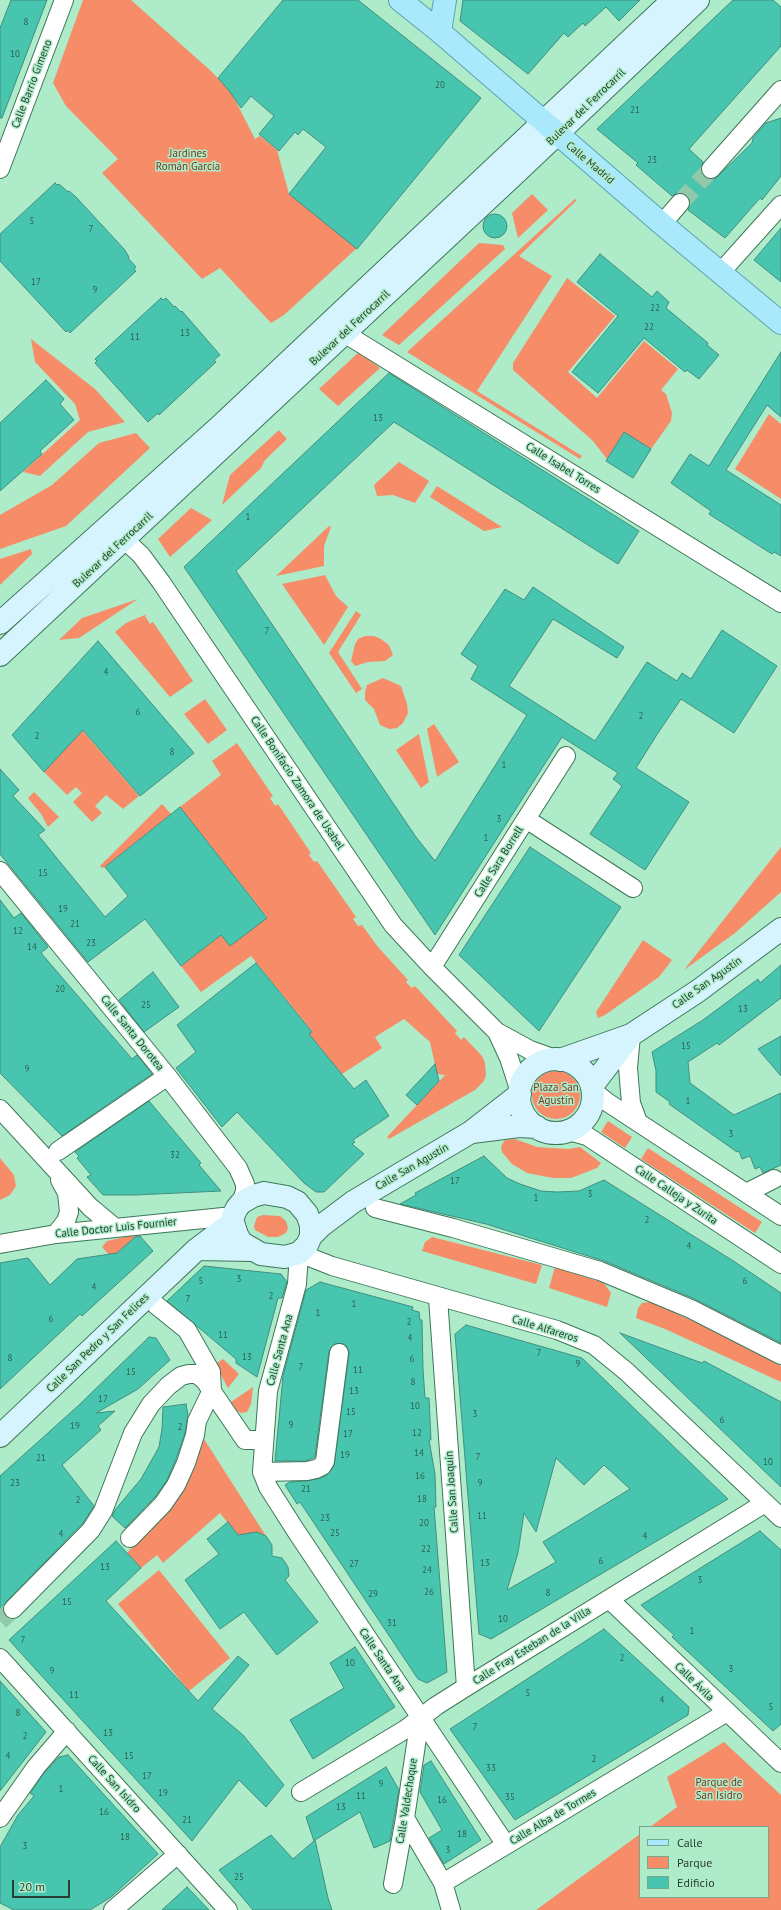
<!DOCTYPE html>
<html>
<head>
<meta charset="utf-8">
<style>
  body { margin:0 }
  #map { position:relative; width:781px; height:1910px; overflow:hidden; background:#aeecc9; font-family:"PT Sans",sans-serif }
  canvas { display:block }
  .legend { position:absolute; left:639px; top:1826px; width:130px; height:72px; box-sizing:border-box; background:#aeecc9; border:1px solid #78a78d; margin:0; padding:5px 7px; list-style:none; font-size:12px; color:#273f32 }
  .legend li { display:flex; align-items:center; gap:8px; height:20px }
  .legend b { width:20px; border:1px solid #78a78d }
  .scale { position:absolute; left:12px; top:1880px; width:58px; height:18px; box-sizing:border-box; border:2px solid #273f32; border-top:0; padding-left:5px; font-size:12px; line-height:14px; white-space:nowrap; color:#273f32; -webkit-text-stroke:3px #aeecc9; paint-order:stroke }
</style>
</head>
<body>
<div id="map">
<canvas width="781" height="1910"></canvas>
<ul class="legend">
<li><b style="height:5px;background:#aae9fb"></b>Calle</li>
<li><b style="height:11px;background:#f68c68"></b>Parque</li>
<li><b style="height:11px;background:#47c5ae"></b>Edificio</li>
</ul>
<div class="scale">20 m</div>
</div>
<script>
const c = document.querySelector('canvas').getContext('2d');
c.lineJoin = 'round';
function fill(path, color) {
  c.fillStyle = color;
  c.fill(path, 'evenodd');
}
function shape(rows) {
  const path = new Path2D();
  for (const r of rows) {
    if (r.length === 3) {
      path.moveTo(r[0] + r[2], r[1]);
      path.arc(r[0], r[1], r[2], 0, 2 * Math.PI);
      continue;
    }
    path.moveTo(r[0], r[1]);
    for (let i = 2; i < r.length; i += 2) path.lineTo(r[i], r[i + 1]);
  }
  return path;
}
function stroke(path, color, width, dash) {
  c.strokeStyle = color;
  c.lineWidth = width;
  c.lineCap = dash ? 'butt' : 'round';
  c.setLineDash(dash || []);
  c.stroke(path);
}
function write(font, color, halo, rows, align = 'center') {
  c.font = font + ' "PT Sans",sans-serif';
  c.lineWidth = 3;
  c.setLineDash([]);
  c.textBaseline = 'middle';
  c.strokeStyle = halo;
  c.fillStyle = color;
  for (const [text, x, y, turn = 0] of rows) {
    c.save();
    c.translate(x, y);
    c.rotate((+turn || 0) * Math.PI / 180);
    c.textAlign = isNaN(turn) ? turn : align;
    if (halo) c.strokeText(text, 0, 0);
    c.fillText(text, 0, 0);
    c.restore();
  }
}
fill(shape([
  [83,0,131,0,211,71,231,92,255,139,260,136,277,150,289,194,357,248,284,315,271,323,220,268,202,279,102,173,118,159,66,106,53,83],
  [532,194,548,210,518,238,512,213],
  [575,199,577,200,519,256,552,276,477,391,582,456,580,459,407,352],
  [479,243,503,245,505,249,399,345,382,335],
  [567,278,615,316,568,372,597,398,644,341,678,369,661,390,666,394,672,413,671,421,651,449,624,432,607,459,593,441,513,370,513,363],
  [31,339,95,389,125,422,88,432,40,476,23,472,80,420,75,404,35,362],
  [359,352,380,368,338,406,319,389],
  [769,414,781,424,781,499,735,469],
  [279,430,287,439,265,460,261,468,222,505,230,475],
  [136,433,150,448,66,526,0,549,0,515,52,485,99,443],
  [399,462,429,481,415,503,393,495,377,496,374,485],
  [437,486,502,527,484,531,430,497],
  [191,508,212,520,170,557,158,539],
  [329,526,331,527,324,546,324,566,276,576],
  [31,549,32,554,0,585,0,559],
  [325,575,336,596,348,607,324,645,282,584],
  [138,599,79,638,59,640,82,618],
  [356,611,361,615,338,652,362,689,356,693,329,653],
  [147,614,145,616,150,624,153,622,193,681,170,697,115,632,126,623],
  [365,636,374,636,381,639,389,645,393,655,385,661,368,662,355,666,351,661,355,644,358,639],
  [383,678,401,686,407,704,408,713,403,723,397,728,389,729,380,725,374,709,365,700,365,692,367,685],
  [205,699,227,730,208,744,184,714],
  [434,724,459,762,437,777,427,729],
  [82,730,139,796,123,809,106,795,95,806,102,813,92,822,73,802,82,793,76,787,67,795,44,772],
  [419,734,429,782,421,788,396,750],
  [237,743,273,796,270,798,275,806,278,804,311,853,309,855,314,862,317,861,356,917,353,919,358,926,362,925,378,947,408,980,406,982,412,988,415,986,457,1031,455,1033,461,1040,464,1037,482,1056,485,1063,486,1075,484,1081,475,1090,389,1139,387,1137,445,1075,437,1074,430,1042,404,1019,375,1037,382,1048,342,1074,309,1034,312,1031,251,956,201,992,181,966,221,935,230,946,267,917,180,807,221,775,212,761],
  [34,792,59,817,48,827,41,814,28,798],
  [162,804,171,814,105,867,102,868,100,866],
  [781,847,781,892,735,933,684,970],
  [643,940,672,960,659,977,605,1015,598,1018,596,1012],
  [556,1095,24],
  [608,1121,632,1137,625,1148,601,1132],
  [515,1139,537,1147,568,1149,580,1147,601,1163,597,1168,571,1178,553,1178,527,1173,512,1164,502,1152,501,1146,505,1140],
  [648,1148,762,1222,755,1233,641,1159],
  [0,1158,14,1175,16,1186,10,1195,0,1200],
  [263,1215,280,1216,286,1221,288,1228,286,1233,278,1237,268,1237,255,1230,254,1226,257,1217],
  [138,1234,112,1258,102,1247,107,1241],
  [432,1237,542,1265,536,1284,422,1251,425,1242],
  [555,1267,604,1283,611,1293,607,1307,549,1288],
  [651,1302,699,1324,781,1366,781,1382,665,1329,636,1318,638,1308,642,1303],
  [223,1359,239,1374,228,1388,215,1364],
  [253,1387,251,1404,247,1412,241,1413,236,1410,231,1402],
  [204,1439,266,1536,257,1532,247,1534,240,1538,220,1513,163,1563,157,1555,141,1568,127,1553,166,1509,185,1483],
  [159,1570,230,1658,189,1691,118,1604],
  [724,1742,781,1795,781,1910,536,1910,640,1834,640,1897,768,1897,768,1827,650,1827,677,1807,667,1777]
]), '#f68c68');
const building = shape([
  [11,0,47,0,2,118,0,118,0,28,11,0],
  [283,0,358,0,481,98,357,249,289,194,326,147,303,129,298,135,295,132,279,151,259,134,274,116,251,96,241,108,230,92,218,78,283,0],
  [463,0,640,0,619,21,606,7,585,26,583,23,568,37,564,33,528,74,460,21,463,0],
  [733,0,773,0,781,7,781,46,689,149,703,162,701,167,704,177,709,179,715,179,752,143,753,138,766,123,781,118,781,176,762,200,760,198,725,238,688,210,690,200,687,195,677,193,672,196,636,165,638,163,597,129,733,0],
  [55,183,57,185,59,184,68,192,69,191,76,197,124,249,129,257,128,258,136,267,134,269,136,271,70,333,68,330,66,332,0,261,0,234,55,183],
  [495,226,12],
  [781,228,781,282,754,260,781,228],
  [600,254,652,297,657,291,669,302,666,308,708,343,707,345,719,355,699,379,687,370,685,372,644,338,598,393,572,372,618,316,577,282,600,254],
  [161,298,163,300,166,298,174,307,175,306,181,312,182,311,220,355,214,360,216,362,159,415,158,413,148,422,95,363,97,361,95,359,161,298],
  [781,352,781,417,767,405,726,470,781,505,781,556,774,552,772,554,715,518,709,514,711,511,671,483,690,454,709,466,781,352],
  [389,373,639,531,618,564,394,422,236,571,416,837,435,861,527,715,471,679,478,666,461,654,505,589,524,600,533,587,624,647,617,658,553,619,509,686,595,741,647,662,677,681,682,673,691,679,722,630,777,666,734,733,681,699,658,733,636,768,689,802,645,870,590,834,622,786,613,779,618,773,562,737,435,935,184,567,389,373],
  [46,380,64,399,60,404,74,420,40,451,42,454,0,491,0,423,46,380],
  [624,432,651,449,633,478,606,461,624,432],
  [98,641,194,753,140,796,83,730,44,772,12,735,98,641],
  [0,769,19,790,13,796,45,830,38,835,105,917,128,896,105,867,180,807,267,918,230,946,221,935,181,966,145,919,88,962,0,854,0,769],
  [530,847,621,907,539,1031,459,955,530,847],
  [0,900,14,918,21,913,48,947,41,953,132,1059,137,1055,152,1074,62,1136,0,1073,0,900],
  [256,963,312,1032,309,1034,354,1089,366,1080,389,1116,353,1140,355,1142,352,1144,364,1154,324,1192,316,1192,304,1183,237,1112,222,1127,176,1068,196,1052,177,1025,256,963],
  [781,965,781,998,719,1045,717,1043,688,1062,690,1083,734,1115,781,1093,781,1165,763,1173,760,1167,755,1169,750,1156,742,1159,739,1151,737,1152,669,1104,670,1102,656,1092,656,1071,652,1052,703,1020,758,979,760,983,781,965],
  [153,972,179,1007,144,1032,119,1000,153,972],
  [781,1036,781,1076,758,1049,781,1036],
  [435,1064,439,1081,417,1105,406,1095,435,1064],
  [149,1101,201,1163,199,1165,221,1191,135,1195,103,1195,87,1177,91,1175,77,1158,79,1156,75,1152,149,1101],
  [484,1156,507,1178,520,1184,541,1191,557,1192,579,1191,604,1180,735,1262,781,1293,781,1343,695,1299,604,1261,486,1224,400,1204,416,1195,415,1193,484,1156],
  [140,1236,153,1251,82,1316,80,1314,0,1389,0,1263,28,1258,50,1285,77,1259,117,1253,135,1237,140,1236],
  [204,1266,281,1274,287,1282,282,1298,278,1298,257,1377,236,1363,236,1359,167,1301,204,1266],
  [320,1282,413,1307,412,1310,419,1312,420,1320,422,1320,423,1369,425,1398,429,1398,431,1440,429,1440,435,1474,436,1507,434,1507,447,1672,427,1683,418,1679,300,1502,297,1504,285,1485,290,1482,307,1481,321,1478,327,1475,334,1466,349,1354,348,1349,345,1344,335,1344,329,1351,315,1457,306,1461,275,1461,283,1376,306,1290,320,1282],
  [466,1325,582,1358,728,1499,491,1639,479,1634,455,1334,466,1325],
  [556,1458,584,1485,604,1465,630,1489,543,1542,556,1562,507,1590,518,1553,524,1513,536,1532,556,1458],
  [620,1333,702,1363,704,1361,781,1402,781,1487,620,1333],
  [149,1337,156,1338,170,1360,138,1389,96,1413,115,1411,98,1426,101,1430,62,1465,94,1506,83,1523,6,1602,3,1612,0,1615,0,1476,79,1405,149,1337],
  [186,1404,188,1415,185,1433,176,1459,167,1480,155,1497,125,1528,112,1516,115,1510,141,1479,159,1447,162,1429,163,1407,186,1404],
  [228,1522,238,1535,257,1532,266,1536,272,1545,272,1556,282,1558,288,1567,289,1576,285,1580,318,1622,277,1655,244,1612,220,1629,185,1580,219,1554,207,1539,228,1522],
  [760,1531,781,1550,781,1724,773,1731,672,1637,674,1635,641,1605,760,1531],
  [116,1541,141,1568,106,1601,198,1701,238,1656,249,1665,212,1709,243,1735,284,1785,266,1807,239,1780,192,1841,9,1640,116,1541],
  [604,1629,689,1707,688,1715,515,1820,450,1729,604,1629],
  [355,1647,395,1707,313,1759,290,1720,344,1688,330,1663,355,1647],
  [0,1681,46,1732,0,1791,0,1681],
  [68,1755,158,1854,111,1897,90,1910,14,1910,0,1903,0,1847,18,1815,34,1796,30,1793,44,1773,59,1757,68,1755],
  [431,1761,481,1840,444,1864,429,1838,442,1830,420,1792,424,1765,431,1761],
  [386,1767,399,1790,390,1841,374,1848,360,1812,315,1840,328,1898,332,1910,253,1910,219,1870,271,1835,293,1859,314,1841,306,1817,386,1767],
  [187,1887,209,1910,162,1910,187,1887]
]);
fill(building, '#47c5ae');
stroke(building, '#428e80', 1);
stroke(shape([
  [680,203,711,169],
  [0,1621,13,1609]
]), '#93c9ab', 18, [18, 9]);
const street = shape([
  [0,169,64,0],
  [711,169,781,90],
  [662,224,680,203],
  [720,273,781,205],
  [344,333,781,603],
  [115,531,141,555,161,582,393,925,432,967,497,1032,530,1050,555,1059],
  [526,819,633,888],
  [0,871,168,1077,238,1168,245,1184,245,1191,241,1203],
  [432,967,566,756],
  [497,1032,509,1058,520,1092],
  [631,1035,628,1068,631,1103,638,1122],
  [592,1090,607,1102,781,1216],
  [0,1109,90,1207,114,1227],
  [569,1131,587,1136,781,1264],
  [58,1151,162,1080],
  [746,1193,774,1179],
  [375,1208,453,1228,600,1271,691,1309,781,1355],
  [56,1234,66,1221,69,1212,67,1193,60,1180],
  [0,1244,56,1234,233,1216],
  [438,1298,466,1687],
  [262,1472,307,1471,316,1469,322,1466,325,1461,339,1353],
  [130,1538,163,1504,176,1485,186,1463,195,1435,197,1421,212,1390,211,1372,187,1330,156,1305],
  [609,1599,781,1763],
  [13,1609,91,1530,103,1511,133,1433,151,1404,168,1386,181,1376,189,1374,197,1374,205,1381,245,1440,263,1440],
  [0,1658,228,1910],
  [301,1792,406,1729,436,1706,466,1687,765,1503],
  [0,1818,36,1767,67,1731],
  [405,1818,443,1883,451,1910],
  [506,1845,296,1531,268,1487,262,1472,268,1391,297,1284,299,1253,332,1266,557,1330,594,1345,627,1372,781,1518],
  [443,1883,727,1712],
  [393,1884,405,1818,420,1718],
  [113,1910,178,1854]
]);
const secondary = shape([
  [0,623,218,428,673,0],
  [0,655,518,171,698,0],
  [556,1096,37],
  [560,1060,631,1035,698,991,781,929],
  [592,1086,631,1035],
  [472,1132,519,1126,537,1127],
  [264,1193,287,1197,297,1202,307,1214,311,1225,311,1236,307,1245,299,1253,285,1257,261,1254,242,1243,237,1235,233,1222,233,1216,237,1208,241,1203,253,1196,264,1193],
  [311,1236,321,1226,353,1202,471,1132,520,1094],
  [197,1249,251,1250],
  [0,1436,197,1249,233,1222]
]);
const primary = shape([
  [400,0,440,32,662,224,781,323],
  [440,32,445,0]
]);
stroke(street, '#3d7759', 20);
stroke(secondary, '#3d7759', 24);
stroke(primary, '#58a4b3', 24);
stroke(street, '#fff', 18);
stroke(secondary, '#d5f4fd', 22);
stroke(primary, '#aae9fb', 22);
write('9px', '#2f6051', null, [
  ["8",26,22],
  ["10",15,54],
  ["20",440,85],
  ["21",635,110],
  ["23",652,160],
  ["5",32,221],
  ["7",91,229],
  ["17",36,282],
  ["9",95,290],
  ["22",655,308],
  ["22",649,327],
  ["13",185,333],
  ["11",135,337],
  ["13",378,418],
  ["1",248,517],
  ["7",267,631],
  ["4",106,672],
  ["6",138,712],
  ["2",641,716],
  ["2",37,736],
  ["8",172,752],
  ["1",504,765],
  ["3",499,819],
  ["1",486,838],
  ["15",43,873],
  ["19",63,909],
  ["21",75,924],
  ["12",18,931],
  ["23",91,943],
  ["14",32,947],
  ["20",60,989],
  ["25",146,1005],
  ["13",743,1009],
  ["15",686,1046],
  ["9",27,1069],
  ["1",688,1101],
  ["3",731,1134],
  ["32",175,1155],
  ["17",455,1181],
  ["3",590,1194],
  ["1",536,1198],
  ["2",647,1220],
  ["4",689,1246],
  ["3",239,1279],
  ["5",201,1281],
  ["6",745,1281],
  ["4",94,1287],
  ["2",271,1296],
  ["7",188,1299],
  ["1",354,1304],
  ["1",318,1313],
  ["6",51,1319],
  ["2",409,1322],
  ["11",223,1335],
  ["4",410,1338],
  ["7",539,1353],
  ["13",247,1357],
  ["8",10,1358],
  ["6",412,1359],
  ["9",578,1364],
  ["7",301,1367],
  ["11",358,1370],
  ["15",131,1372],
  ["8",413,1382],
  ["13",354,1391],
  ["17",103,1399],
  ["10",415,1406],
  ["15",351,1412],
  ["3",475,1414],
  ["6",722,1420],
  ["9",291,1425],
  ["19",75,1426],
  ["2",180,1427],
  ["12",417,1433],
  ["17",348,1434],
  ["14",419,1453],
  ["19",345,1455],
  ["7",478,1457],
  ["21",41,1458],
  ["10",768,1462],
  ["16",420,1476],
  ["23",15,1483],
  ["9",480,1483],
  ["21",306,1489],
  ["18",422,1499],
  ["2",78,1500],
  ["11",482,1516],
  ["23",325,1518],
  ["20",424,1523],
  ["25",335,1533],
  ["4",61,1534],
  ["4",645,1536],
  ["22",426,1549],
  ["6",601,1561],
  ["13",485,1563],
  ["27",354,1564],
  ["13",105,1567],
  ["24",427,1570],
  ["3",700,1580],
  ["26",429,1592],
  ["8",548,1593],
  ["29",373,1594],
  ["15",67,1602],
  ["10",503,1619],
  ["31",392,1623],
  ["1",692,1631],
  ["7",23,1640],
  ["2",622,1658],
  ["10",350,1663],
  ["3",731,1669],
  ["9",52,1671],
  ["5",528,1693],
  ["11",74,1695],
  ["4",662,1700],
  ["5",771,1707],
  ["8",18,1713],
  ["7",475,1727],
  ["13",108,1733],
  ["2",25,1736],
  ["4",8,1756],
  ["15",129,1756],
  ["2",594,1759],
  ["33",491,1768],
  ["17",147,1776],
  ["9",381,1784],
  ["1",61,1789],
  ["19",163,1793],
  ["11",361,1796],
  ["35",510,1797],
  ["16",442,1800],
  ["13",341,1807],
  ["16",104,1812],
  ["21",187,1820],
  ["18",462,1834],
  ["18",125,1837],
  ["3",25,1846],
  ["3",448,1850],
  ["25",239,1877]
]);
write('11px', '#273f32', '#aeecc9', [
  ["Calle Barrio Gimeno",32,84,-69],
  ["Bulevar del Ferrocarril",586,107,-44],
  ["Calle Madrid",590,163,40],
  ["Bulevar del Ferrocarril",350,328,-43],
  ["Calle Isabel Torres",563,468,32],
  ["Bulevar del Ferrocarril",113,550,-43],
  ["Calle Bonifacio Zamora de Usabel",297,783,56],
  ["Calle Sara Borrell",499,862,-58],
  ["Calle San Agustín",707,983,-35],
  ["Calle Santa Dorotea",132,1033,51],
  ["Calle San Agustín",412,1167,-30],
  ["Calle Calleja y Zurita",676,1195,34],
  ["Calle Doctor Luis Fournier",116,1228,-6],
  ["Calle Alfareros",545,1329,17],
  ["Calle San Pedro y San Felices",98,1343,-44],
  ["Calle Santa Ana",280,1350,-75],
  ["Calle San Joaquín",452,1492,-94],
  ["Calle Fray Esteban de la Villa",532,1646,-32],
  ["Calle Santa Ana",382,1660,56],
  ["Calle Ávila",694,1682,44],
  ["Calle San Isidro",114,1784,48],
  ["Calle Valdechoque",407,1801,-81],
  ["Calle Alba de Tormes",553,1817,-31]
]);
write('11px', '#7a341c', '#aeecc9', [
  ["Jardines",188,154],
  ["Román García",188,167],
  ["Plaza San",556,1088],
  ["Agustín",556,1101],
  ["Parque de",719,1783],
  ["San Isidro",719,1796]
]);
</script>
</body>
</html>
